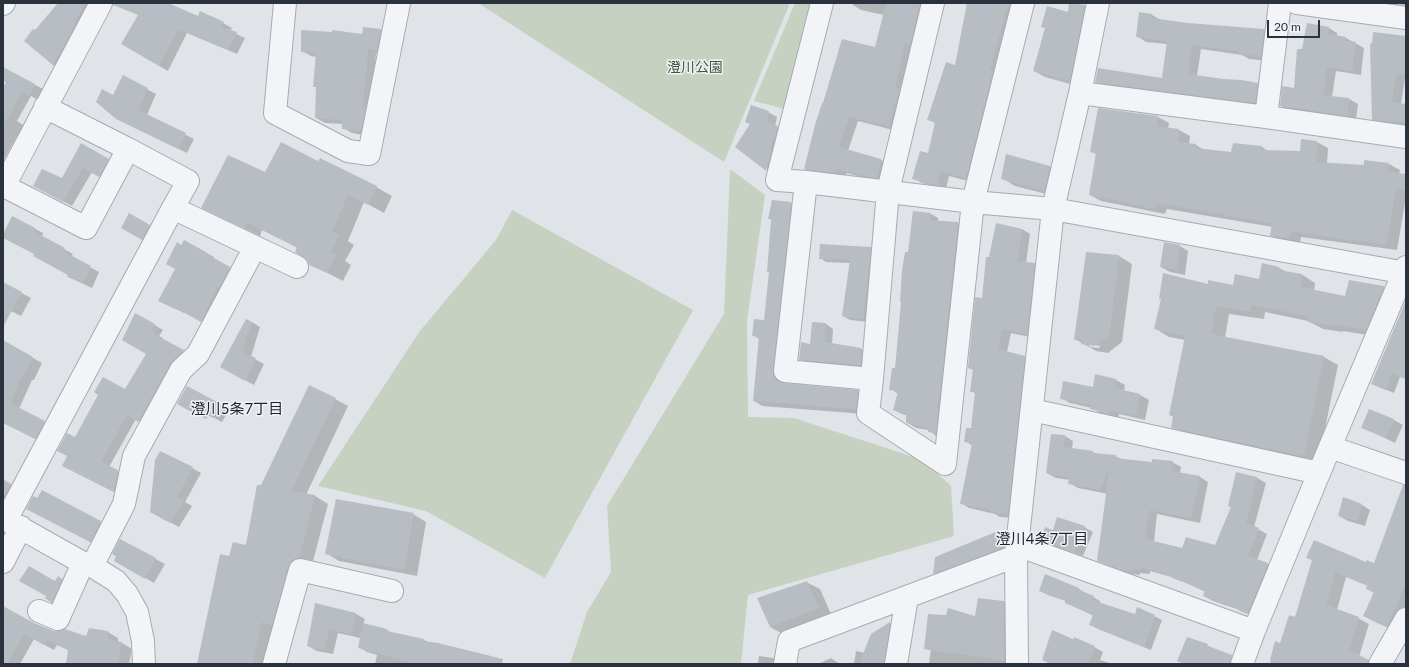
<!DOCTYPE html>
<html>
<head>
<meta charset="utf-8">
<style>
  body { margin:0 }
  #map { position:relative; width:1409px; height:667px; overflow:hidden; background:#e0e4e8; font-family:Lato,sans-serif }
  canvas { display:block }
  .frame { position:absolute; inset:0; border:4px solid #2a323e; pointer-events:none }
  .scale { position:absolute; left:1267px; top:20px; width:53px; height:18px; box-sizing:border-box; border:2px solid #2a323e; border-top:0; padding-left:5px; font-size:12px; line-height:14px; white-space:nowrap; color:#2a323e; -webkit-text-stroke:3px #f0f2f6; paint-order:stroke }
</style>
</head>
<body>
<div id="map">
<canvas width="1409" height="667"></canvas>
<div class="frame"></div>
<div class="scale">20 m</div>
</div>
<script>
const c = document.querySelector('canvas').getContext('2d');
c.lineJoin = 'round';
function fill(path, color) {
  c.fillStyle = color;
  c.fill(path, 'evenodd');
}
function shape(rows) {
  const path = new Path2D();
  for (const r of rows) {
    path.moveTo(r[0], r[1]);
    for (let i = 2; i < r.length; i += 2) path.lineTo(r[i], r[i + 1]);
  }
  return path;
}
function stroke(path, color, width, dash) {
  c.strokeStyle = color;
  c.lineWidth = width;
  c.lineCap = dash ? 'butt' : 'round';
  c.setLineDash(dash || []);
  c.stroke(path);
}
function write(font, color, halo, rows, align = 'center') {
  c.font = font + ' Lato,"Noto Sans JP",sans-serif';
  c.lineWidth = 3;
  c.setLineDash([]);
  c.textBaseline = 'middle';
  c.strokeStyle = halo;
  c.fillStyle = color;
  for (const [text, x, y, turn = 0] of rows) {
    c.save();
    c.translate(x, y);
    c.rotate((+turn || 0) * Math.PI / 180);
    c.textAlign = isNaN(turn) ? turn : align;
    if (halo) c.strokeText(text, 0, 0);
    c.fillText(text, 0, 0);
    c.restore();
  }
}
fill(shape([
  [478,3,790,3,724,162],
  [795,3,822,3,793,111,754,101],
  [730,169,765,195,747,321,748,417,794,418,923,460,951,486,954,536,748,595,741,664,570,664,587,612,611,572,607,506,724,314],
  [512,210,693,310,545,578,426,511,318,486,420,331,496,240]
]), '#c6d1c2');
fill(shape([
  [59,3,96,3,62,69,53,65,25,40,36,31],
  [148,3,166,3,198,17,223,23,232,28,230,31,245,38,237,54,187,33,168,71,122,44],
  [853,3,930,3,897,131,858,121,848,151,881,160,889,165,885,182,875,181,847,173,845,177,814,174,805,169,875,48,884,15,861,10,853,5],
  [965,3,1021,3,975,183,949,176,946,189,922,183,913,178,929,155,935,123,929,120,956,66,968,5],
  [1374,3,1406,3,1406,6,1399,4,1399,6],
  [1084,6,1096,12,1081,87,1045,77,1034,71,1045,28,1042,27],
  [1152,15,1161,20,1188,24,1264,30,1273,35,1269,61,1249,59,1242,55,1201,49,1197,76,1257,84,1266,89,1264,107,1105,87,1096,82,1163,79,1167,44,1146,42,1137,36],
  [1329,28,1337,33,1337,37,1346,38,1364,48,1361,75,1336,71,1332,97,1349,99,1358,104,1356,120,1290,111,1281,106,1294,89,1302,50],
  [381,30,390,35,386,54,376,53,369,136,352,133,343,128,343,124,325,123,316,118,317,88,314,86,317,57,311,56,302,51],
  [1406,53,1406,78,1405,78,1401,104,1406,105,1406,126,1382,124,1373,119],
  [3,68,43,89,38,100,31,96,17,121,26,127,20,138,17,136,3,161,3,90,7,82,3,79],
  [124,77,156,94,147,115,194,139,187,153,126,123,114,96],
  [1099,109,1158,117,1169,123,1168,128,1179,130,1190,136,1189,144,1196,145,1204,150,1232,153,1234,144,1262,147,1268,151,1301,152,1317,142,1328,148,1327,164,1365,166,1365,162,1389,164,1400,170,1399,174,1406,175,1406,197,1397,250,1301,237,1300,244,1282,241,1271,235,1273,227,1167,209,1165,214,1101,201,1090,195,1097,155,1091,151],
  [768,112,777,117,775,126,786,132,775,175,736,147,751,125,746,122],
  [82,145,117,165,108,181,92,172,72,206,43,190,62,180],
  [1007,155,1050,167,1063,174,1058,197,1015,186,1002,178],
  [318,162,376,187,392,196,384,213,364,202,348,241,354,245,345,261,351,265,343,281,310,264,308,259,298,248,262,230,260,236,218,216,203,207,266,174],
  [791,203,799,208,781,375,782,381,784,384,858,391,866,396,864,414,762,406,754,401,759,339,753,335,765,321,770,273,768,272],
  [931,214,938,218,938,221,958,223,966,227,943,437,936,436,929,430,916,428,908,423,907,415,902,414,894,410,898,394,891,389,896,369,909,253],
  [13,217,43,233,42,237,73,254,71,257,99,272,92,288,77,281,35,254,3,237],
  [997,224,1022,229,1030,234,1026,263,1034,264,1043,269,1035,338,1011,333,1007,352,1024,357,1033,362,1016,518,1000,517,995,514,969,508,961,503,973,446,965,441,972,429,976,394,971,391,973,370,969,368],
  [149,225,158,230,151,244,131,233],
  [181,246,205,252,214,257,213,259,238,273,210,326,185,312,184,313,168,305],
  [1180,246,1188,251,1185,275,1170,272,1161,267],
  [870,248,877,252,870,322,850,320,843,316,850,263,826,262,820,258],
  [1119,256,1132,264,1122,342,1108,353,1096,351,1075,339],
  [1088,344,1100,346,1099,348,1090,347],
  [1279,268,1287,272,1301,274,1315,283,1314,291,1345,297,1350,281,1384,287,1398,295,1380,337,1343,331,1343,332,1323,329,1308,321,1265,312,1264,319,1229,314,1225,338,1324,357,1338,365,1318,463,1186,435,1172,427,1174,417,1170,415,1185,340,1169,337,1156,329,1209,285,1233,287,1260,280],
  [3,283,31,298,21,316,3,307],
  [1406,312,1406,379,1400,377,1394,393,1372,384],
  [136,314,163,330,159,336,163,338,162,340,191,356,147,426,136,419,109,467,126,476,122,496,71,470,75,438,125,391,148,354],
  [252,322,260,327,251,357,264,364,254,385,230,372],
  [826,324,833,329,832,344,861,349,869,353,868,369,808,364,800,359],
  [3,341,42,363,34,380,32,380,19,409,54,428,46,444,3,422],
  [1096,375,1116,380,1125,385,1124,391,1140,395,1149,400,1145,420,1119,414,1118,418,1100,413,1092,408,1070,403,1061,398,1093,388],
  [187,387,229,410,222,422,209,415,206,419,178,403],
  [335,399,348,406,306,495,315,496,328,504,312,565,267,664,198,664,230,557,246,546,262,486],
  [1369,410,1394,420,1403,425,1395,443,1362,427],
  [1065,436,1073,441,1072,449,1093,452,1097,454,1115,456,1121,459,1153,463,1172,462,1181,467,1180,474,1200,477,1208,482,1200,523,1157,514,1154,542,1182,549,1216,546,1232,508,1229,506,1237,473,1257,478,1266,483,1254,527,1267,534,1257,560,1268,564,1276,569,1256,618,1247,613,1247,614,1240,610,1213,601,1204,596,1206,592,1175,578,1150,571,1150,574,1140,573,1140,575,1131,574,1107,565,1099,560,1108,494,1078,488,1069,483,1070,480,1056,478,1047,473],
  [192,468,201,473,185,502,192,506,179,527,160,517],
  [3,480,20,489,11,505,3,501],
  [42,491,114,530,104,549,41,516,37,500],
  [1406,497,1406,615,1398,632,1375,622,1364,616,1374,593,1367,589,1368,586,1346,577,1337,610,1358,618,1369,624,1359,657,1373,664,1270,664,1275,642,1280,644,1296,618,1313,560,1375,565],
  [1344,498,1362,505,1370,510,1365,526,1348,521,1339,516],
  [413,514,426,522,417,576,339,561,326,553],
  [1084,527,1093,532,1083,556,1051,545,1042,540,1054,532],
  [998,532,1007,537,1013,552,943,578,934,573,972,542],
  [120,540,165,564,154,583,115,560,118,556],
  [58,577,71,585,61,607,52,602,55,582],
  [806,582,820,589,832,616,783,634,770,627],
  [1079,589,1100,601,1100,603,1135,616,1154,616,1162,620,1151,650,1098,629,1091,625,1094,616,1073,606,1066,601,1048,595,1040,591],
  [1004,602,1012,607,1013,664,929,664,935,616,976,617],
  [316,604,356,614,365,619,363,624,387,630,392,633,424,640,430,643,499,664,417,664,411,662,412,664,375,664,377,655,367,652,359,647,360,638,338,633,333,654,317,651,308,646],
  [3,607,34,624,53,631,87,637,90,629,108,632,118,638,118,642,122,643,132,649,129,664,67,664,69,650,57,645,54,650,34,639,20,664,3,664],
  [890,623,899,628,893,664,854,664,856,651,865,653,872,635],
  [1188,638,1231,655,1240,660,1238,664,1184,664,1179,661],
  [1074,640,1094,647,1103,652,1100,660,1113,664,1050,664,1043,660],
  [759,656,773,658,782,663,782,664,758,664],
  [831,658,840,664,818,664]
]), '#0003');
fill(shape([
  [58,3,85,3,74,24,75,25,53,65,24,41,33,29,35,30],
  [113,3,168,3,198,16,200,11,224,22,221,27,237,32,228,50,178,29,159,66,121,44,138,15,113,5],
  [886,3,920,3,910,45,905,44,895,87,900,89,896,102,895,102,889,126,849,117,839,147,881,159,877,178,865,176,838,169,836,173,804,169,815,125,822,103,823,103,842,39,875,47],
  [967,3,1009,3,989,70,993,71,966,178,940,172,937,185,930,184,912,179,920,151,928,153,935,122,927,120,946,62,955,65],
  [1069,3,1085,5,1070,81,1033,71,1045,28,1041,27,1047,6,1068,12],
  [1139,12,1152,14,1152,18,1188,23,1264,29,1261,56,1239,54,1239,51,1192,45,1188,74,1223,79,1242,80,1258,83,1255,103,1095,82,1098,68,1162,78,1167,41,1136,37],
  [1307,23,1329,27,1328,34,1346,37,1346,41,1356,42,1352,71,1327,67,1323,95,1349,98,1347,116,1308,110,1308,109,1280,106,1282,86,1294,88,1297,49,1302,49],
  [363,27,381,29,377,50,368,49,363,106,366,106,361,131,342,129,342,120,315,118,316,87,313,87,316,53,301,52,301,30,332,32,332,30,362,34],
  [1373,32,1406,36,1406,75,1396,74,1392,102,1406,104,1406,122,1372,120,1370,43,1372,44],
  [3,67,35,84,29,96,22,92,3,126,3,88,6,82,3,81],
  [123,75,148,88,138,110,186,133,178,149,116,119,96,102,102,89,113,95],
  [751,105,769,111,767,121,778,126,769,150,771,151,766,171,735,147,750,124,745,122],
  [1098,108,1158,116,1157,126,1179,129,1178,142,1196,144,1196,148,1231,152,1233,143,1262,146,1262,150,1300,151,1301,139,1317,141,1316,162,1364,165,1364,160,1389,163,1388,172,1406,174,1406,190,1396,189,1386,245,1290,231,1289,238,1270,236,1272,223,1156,203,1155,209,1089,195,1096,153,1090,152],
  [281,142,318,161,320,158,377,186,368,205,348,194,332,232,339,235,330,252,336,255,327,273,309,265,307,260,295,252,297,247,246,222,244,228,201,208,228,155,265,172],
  [81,143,109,159,99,177,83,168,63,202,33,186,42,169,62,178],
  [1006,154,1050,166,1044,191,1001,179],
  [772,200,791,202,773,370,773,376,777,381,784,383,858,390,856,409,803,405,803,404,753,401,759,337,752,336,754,319,764,320,769,272,767,272,771,219,768,219],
  [913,211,931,213,930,220,958,222,940,391,937,408,938,408,936,433,928,432,928,428,906,423,906,413,893,410,898,391,889,390,892,368,895,368,901,302,900,302,902,270,905,252,908,252],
  [129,213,150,225,142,240,121,228],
  [12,216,35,228,33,231,65,248,63,251,91,266,83,283,67,277,68,275,33,256,34,254,3,238,3,234],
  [996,223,1022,229,1018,261,1035,263,1027,334,1002,329,998,349,1025,356,1008,514,991,512,991,510,960,504,972,443,964,442,966,428,971,428,975,392,970,392,973,369,968,368,975,297,982,298,986,257,989,257],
  [184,240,206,252,205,253,230,267,219,287,217,286,201,322,176,308,175,309,158,301,175,269,166,264,177,242,181,245],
  [1164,242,1180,245,1177,270,1160,267],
  [820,244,871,247,863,319,842,316,850,260,819,259],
  [1086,252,1119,255,1109,335,1094,346,1081,344,1082,340,1074,340],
  [1262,263,1279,267,1279,270,1302,274,1300,287,1345,296,1349,280,1384,286,1366,330,1329,324,1329,325,1308,322,1309,316,1251,305,1250,312,1216,306,1211,334,1324,356,1304,456,1171,428,1173,416,1169,415,1185,336,1154,329,1161,299,1159,299,1163,273,1208,284,1208,280,1233,285,1235,274,1259,279],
  [3,282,22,292,3,327],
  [1406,300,1406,379,1392,373,1386,390,1371,384],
  [135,313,155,324,151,330,155,332,154,334,184,350,170,364,138,422,127,415,101,462,118,470,114,492,62,466,67,456,57,451,67,433,75,437,98,395,94,392,103,377,125,389,146,354,122,340],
  [246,319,252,322,242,352,256,358,245,381,220,367],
  [812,322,826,323,825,342,861,348,861,365,799,360,801,342,810,344],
  [3,340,33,357,23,376,22,375,10,403,45,421,35,439,3,423],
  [1095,374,1116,379,1115,388,1140,394,1136,416,1110,410,1109,414,1090,409,1091,405,1060,399,1063,381,1093,387],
  [309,385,336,398,291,491,315,495,299,558,291,561,288,567,272,625,261,622,253,664,197,664,220,554,229,556,233,542,246,545,257,485,261,485],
  [187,386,221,404,213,418,200,411,197,415,177,404],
  [1369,409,1394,419,1386,438,1361,428],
  [1051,434,1065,435,1064,447,1093,451,1093,453,1116,455,1115,458,1152,462,1152,459,1173,461,1172,471,1200,476,1191,518,1149,510,1145,539,1182,548,1186,537,1215,545,1231,507,1228,506,1236,472,1257,477,1246,523,1259,528,1248,556,1268,563,1247,614,1238,610,1238,608,1203,596,1205,590,1172,578,1172,576,1141,567,1141,570,1132,569,1131,571,1122,570,1097,561,1109,472,1107,472,1100,490,1068,484,1069,477,1046,473],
  [160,451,193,467,177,497,184,500,170,523,150,512,155,460],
  [3,479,11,484,4,497,3,496],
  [1403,485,1406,485,1406,583,1387,627,1363,616,1374,592,1366,589,1367,585,1335,572,1326,605,1359,617,1349,650,1369,660,1368,664,1283,664,1270,660,1275,641,1280,643,1289,615,1295,617,1312,560,1306,558,1314,540,1366,562,1367,560,1374,563],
  [42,490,101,521,90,542,26,509,33,496,37,498],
  [1343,497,1362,504,1357,521,1338,516],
  [336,499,414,513,404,570,325,554],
  [1057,517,1085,526,1074,552,1041,540,1045,527,1053,530],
  [998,531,1004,547,933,574,935,557],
  [120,539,156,558,145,579,114,561,116,556,112,554],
  [29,566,55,581,58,576,62,579,52,603,45,598,46,596,19,581],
  [1045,574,1079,588,1079,590,1094,596,1092,600,1135,614,1137,607,1155,615,1144,647,1089,625,1093,615,1065,603,1065,600,1039,591],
  [807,581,819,608,770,627,757,598],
  [978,598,1004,601,1004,661,951,652,950,654,924,649,928,614,946,615,948,608,975,616],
  [315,603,356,613,351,634,329,629,325,650,307,646],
  [3,606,34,623,54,631,60,631,65,629,86,636,89,628,108,631,108,639,122,642,117,664,66,664,68,650,47,640,44,645,24,634,7,664,3,664],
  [890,622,884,664,859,664,871,634],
  [363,623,387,629,387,631,424,639,423,641,438,643,503,659,502,664,416,664,358,648],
  [1052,630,1073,639,1074,637,1095,646,1088,664,1052,664,1042,660],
  [1187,637,1208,644,1207,646,1232,655,1230,664,1185,664,1177,661]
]), '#b8bdc4');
const minor = shape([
  [285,3,275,113,348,151,369,154,399,3],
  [822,3,777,180,806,182,973,202,1053,209,1406,273],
  [1297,3,1406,18],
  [3,4,4,3],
  [1080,93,1266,117,1406,137],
  [1266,117,1280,3],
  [806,182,785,371,872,379,888,191,933,3],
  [4,186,86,228,128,149,45,107],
  [3,188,101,3],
  [255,247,297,267],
  [872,379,868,413,945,464,973,202,1023,3],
  [1032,410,1319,473],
  [1330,447,1406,473],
  [3,518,83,563,92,566,116,581,127,594,137,612,143,641,144,664],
  [6,520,173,208],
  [1017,545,1254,631],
  [3,562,21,527],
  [92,566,124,504,134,456,181,370,198,354,255,247,173,208,188,181,128,149],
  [39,611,58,619,83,563],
  [274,664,300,570,392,591],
  [785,664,789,641,1016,556],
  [896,664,907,597],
  [1017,664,1016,556,1053,209,1080,93,1098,3],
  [1242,664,1254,631,1319,473,1406,267],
  [1380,664,1406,619]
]);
stroke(minor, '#a6abb2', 24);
stroke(minor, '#f3f4f7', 22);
write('14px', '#405938', '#f0f2f6', [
  ["澄川公園",695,67]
]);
write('15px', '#1c232f', '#f0f2f6', [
  ["澄川5条7丁目",237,409],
  ["澄川4条7丁目",1042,539]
]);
</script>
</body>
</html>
